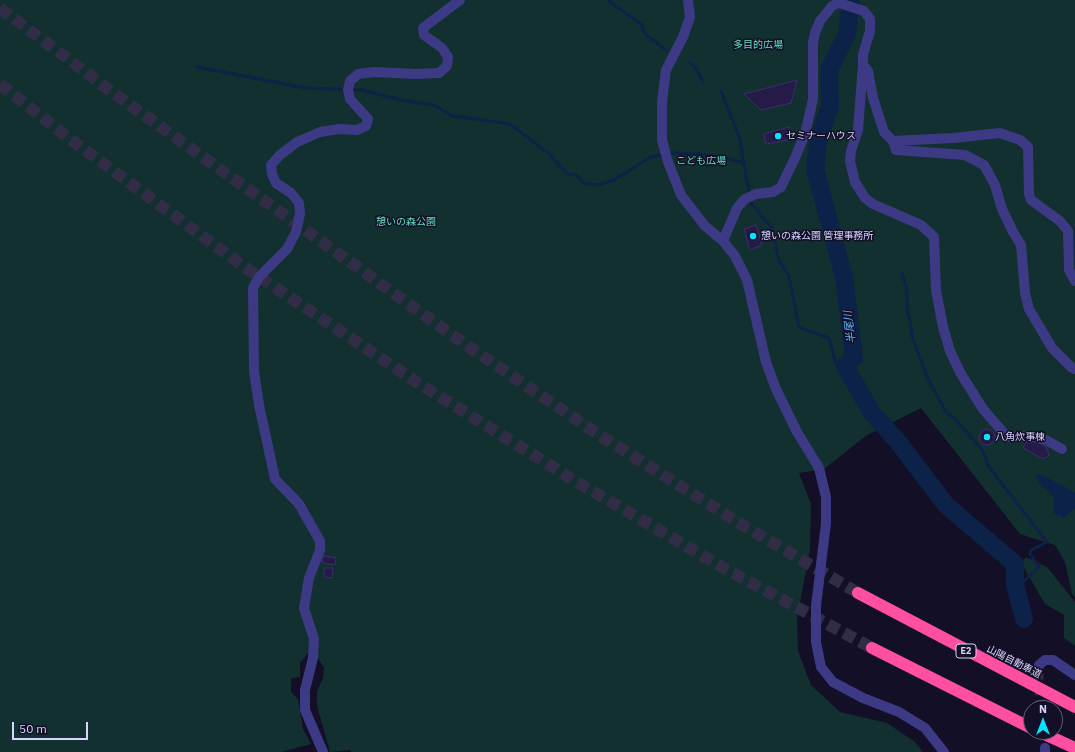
<!DOCTYPE html>
<html>
<head>
<meta charset="utf-8">
<style>
  body { margin:0 }
  #map { position:relative; width:1075px; height:752px; overflow:hidden; background:#130f26; font-family:"IBM Plex Sans",sans-serif }
  canvas { display:block }
  .north { position:absolute; left:1023px; top:700px; width:40px; height:40px; box-sizing:border-box; background:#130f26; border:1px solid #625e7d; border-radius:50%; rotate:0deg; font-size:11px; font-weight:700; line-height:16px; text-align:center; color:#d9d4ff }
  .north::after { content:''; display:block; margin:auto; width:14px; height:18px; background:#00e5ff; clip-path:polygon(50% 0,100% 100%,50% 72%,0 100%) }
  .scale { position:absolute; left:12px; top:722px; width:76px; height:18px; box-sizing:border-box; border:2px solid #d9d4ff; border-top:0; padding-left:5px; font-size:12px; line-height:14px; white-space:nowrap; color:#d9d4ff; -webkit-text-stroke:3px #130f26; paint-order:stroke }
</style>
</head>
<body>
<div id="map">
<canvas width="1075" height="752"></canvas>
<div class="north">N</div>
<div class="scale">50 m</div>
</div>
<script>
const c = document.querySelector('canvas').getContext('2d');
c.lineJoin = 'round';
function fill(path, color) {
  c.fillStyle = color;
  c.fill(path, 'evenodd');
}
function shape(rows) {
  const path = new Path2D();
  for (const r of rows) {
    if (r.length === 3) {
      path.moveTo(r[0] + r[2], r[1]);
      path.arc(r[0], r[1], r[2], 0, 2 * Math.PI);
      continue;
    }
    path.moveTo(r[0], r[1]);
    for (let i = 2; i < r.length; i += 2) path.lineTo(r[i], r[i + 1]);
  }
  return path;
}
function stroke(path, color, width, dash) {
  c.strokeStyle = color;
  c.lineWidth = width;
  c.lineCap = dash ? 'butt' : 'round';
  c.setLineDash(dash || []);
  c.stroke(path);
}
function write(font, color, halo, rows, align = 'center') {
  c.font = font + ' "IBM Plex Sans","Noto Sans JP",sans-serif';
  c.lineWidth = 3;
  c.setLineDash([]);
  c.textBaseline = 'middle';
  c.strokeStyle = halo;
  c.fillStyle = color;
  for (const [text, x, y, turn = 0] of rows) {
    c.save();
    c.translate(x, y);
    c.rotate((+turn || 0) * Math.PI / 180);
    c.textAlign = isNaN(turn) ? turn : align;
    if (halo) c.strokeText(text, 0, 0);
    c.fillText(text, 0, 0);
    c.restore();
  }
}
fill(shape([
  [0,0,1075,0,1075,597,1072,594,1065,562,1055,545,1020,534,921,408,867,435,824,469,799,473,811,504,810,550,797,618,798,651,811,685,840,712,887,723,915,742,923,752,351,752,351,750,330,752,317,706,317,691,323,678,324,668,318,658,309,652,300,663,300,677,291,678,291,692,298,699,303,729,311,744,281,752,0,752],
  [1026,557,1047,567,1075,602,1075,646,1064,638,1064,615,1045,604,1021,563]
]), '#12302f');
fill(shape([
  [1040,474,1075,492,1075,509,1062,519,1061,515,1058,516,1053,512,1054,504,1053,496,1038,482,1035,476]
]), '#0c2248');
stroke(shape([
  [608,0,642,25,645,34,666,50],
  [689,62,697,70,703,82],
  [197,67,306,88,362,90,401,100,433,105,453,116,510,124,548,153,568,174,577,175,584,183,597,185,612,181,651,157,672,153,699,154,725,158,745,163],
  [721,91,739,136,751,203,772,228,779,261,789,276,799,327,829,338,835,361,845,366],
  [902,273,907,290,907,310,910,320,912,336,927,377,946,412,955,419,983,451,988,465,996,476,1047,542,1031,550,1030,554,1039,567,1022,583,1018,594]
]), '#0c2248', 3);
stroke(shape([
  [851,0,847,34,829,70,830,106,819,138,815,169,844,277,854,357,845,366,872,413,899,443,946,505,1015,564,1015,584,1024,619]
]), '#0c2248', 18);
const building = shape([
  [797,80,791,103,761,110,744,94,797,80],
  [789,127,792,139,766,144,764,134,789,127],
  [756,225,762,245,750,250,744,229,756,225],
  [987,437,8],
  [1033,440,1046,447,1049,455,1046,458,1041,458,1023,448,1025,444,1027,442,1032,443,1033,440],
  [324,556,336,558,335,565,322,563,324,556],
  [324,568,333,568,332,578,324,577,324,568]
]);
fill(building, '#241b47');
stroke(building, '#3b2d73', 1);
stroke(shape([
  [1038,670,1041,708]
]), '#312d47', 10, [10, 5]);
stroke(shape([
  [0,8,112,92,469,347,601,436,731,518,858,593],
  [0,84,70,139,243,266,418,383,572,479,722,567,872,648]
]), '#312d47', 12, [12, 6]);
stroke(shape([
  [688,0,690,17,683,37,666,70,662,102,662,140,668,162,681,195,705,226,723,241,735,256,747,280,766,362,776,389,797,432,819,468,826,497,826,523,816,606,816,642,821,667,833,682,863,698,899,712,925,728,944,752],
  [863,65,858,130,851,151,850,161,855,182,865,198,873,204,921,225,934,237,936,290,943,327,950,351,961,374,983,409,1007,437,1030,436,1046,440,1062,449],
  [893,141,953,138,1000,133,1020,140,1028,147,1029,194,1031,200,1060,221,1068,231,1069,270,1075,281],
  [723,241,737,208,745,199,756,194,773,192,781,187,795,158,805,134,813,99,813,43,815,33,820,21,832,6,839,3,864,11,870,19,870,31,863,55,863,65,868,71,873,98,884,132,893,141,896,150,965,155,984,165,995,185,1002,209,1013,232,1021,245,1025,293,1029,309,1052,348,1071,367,1075,369],
  [1038,670,1039,665,1045,660,1053,660,1075,675],
  [1045,748,1045,752],
  [323,752,305,710,305,690,313,658,314,639,304,608,309,578,320,550,320,541,299,504,275,479,259,405,254,371,253,288,259,277,287,249,296,232,300,214,299,203,291,193,276,183,272,174,271,165,280,155,297,142,320,132,339,129,357,130,366,126,368,119,350,99,348,90,350,81,358,74,374,72,416,74,439,73,447,66,448,57,442,48,424,35,423,28,460,0]
]), '#3d3a85', 10);
stroke(shape([
  [858,593,1075,707],
  [872,648,1031,728],
  [1040,732,1075,748]
]), '#ff4fa3', 12);
for (const [x, y, r, color] of [
  [778,136,4,"#00e5ff"],
  [753,236,4,"#00e5ff"],
  [987,437,4,"#00e5ff"]
]) {
  const dot = new Path2D();
  dot.arc(x, y, r, 0, 2 * Math.PI);
  c.fillStyle = color;
  c.fill(dot);
  stroke(dot, '#130f26', 1.5);
}
for (const [x, y, w] of [
  [966,651,20]
]) {
  const box = new Path2D();
  box.roundRect(x - w / 2, y - 7, w, 14, 3);
  c.fillStyle = '#130f26';
  c.fill(box);
  stroke(box, '#d9d4ff', 1);
}
write('bold 9px', '#d9d4ff', null, [
  ["E2",966,651]
]);
write('10px', '#5fe0c0', '#130f26', [
  ["多目的広場",758,45],
  ["こども広場",701,161],
  ["憩いの森公園",406,222]
]);
write('10px', '#d9d4ff', '#130f26', [
  ["セミナーハウス",786,136],
  ["憩いの森公園 管理事務所",761,236],
  ["八角炊事棟",995,437]
], 'left');
write('10px', '#d9d4ff', '#130f26', [
  ["山陽自動車道",1014,662,27]
]);
write('italic 11px', '#62b6ff', '#130f26', [
  ["半尾川",850,327,-97]
]);
</script>
</body>
</html>
